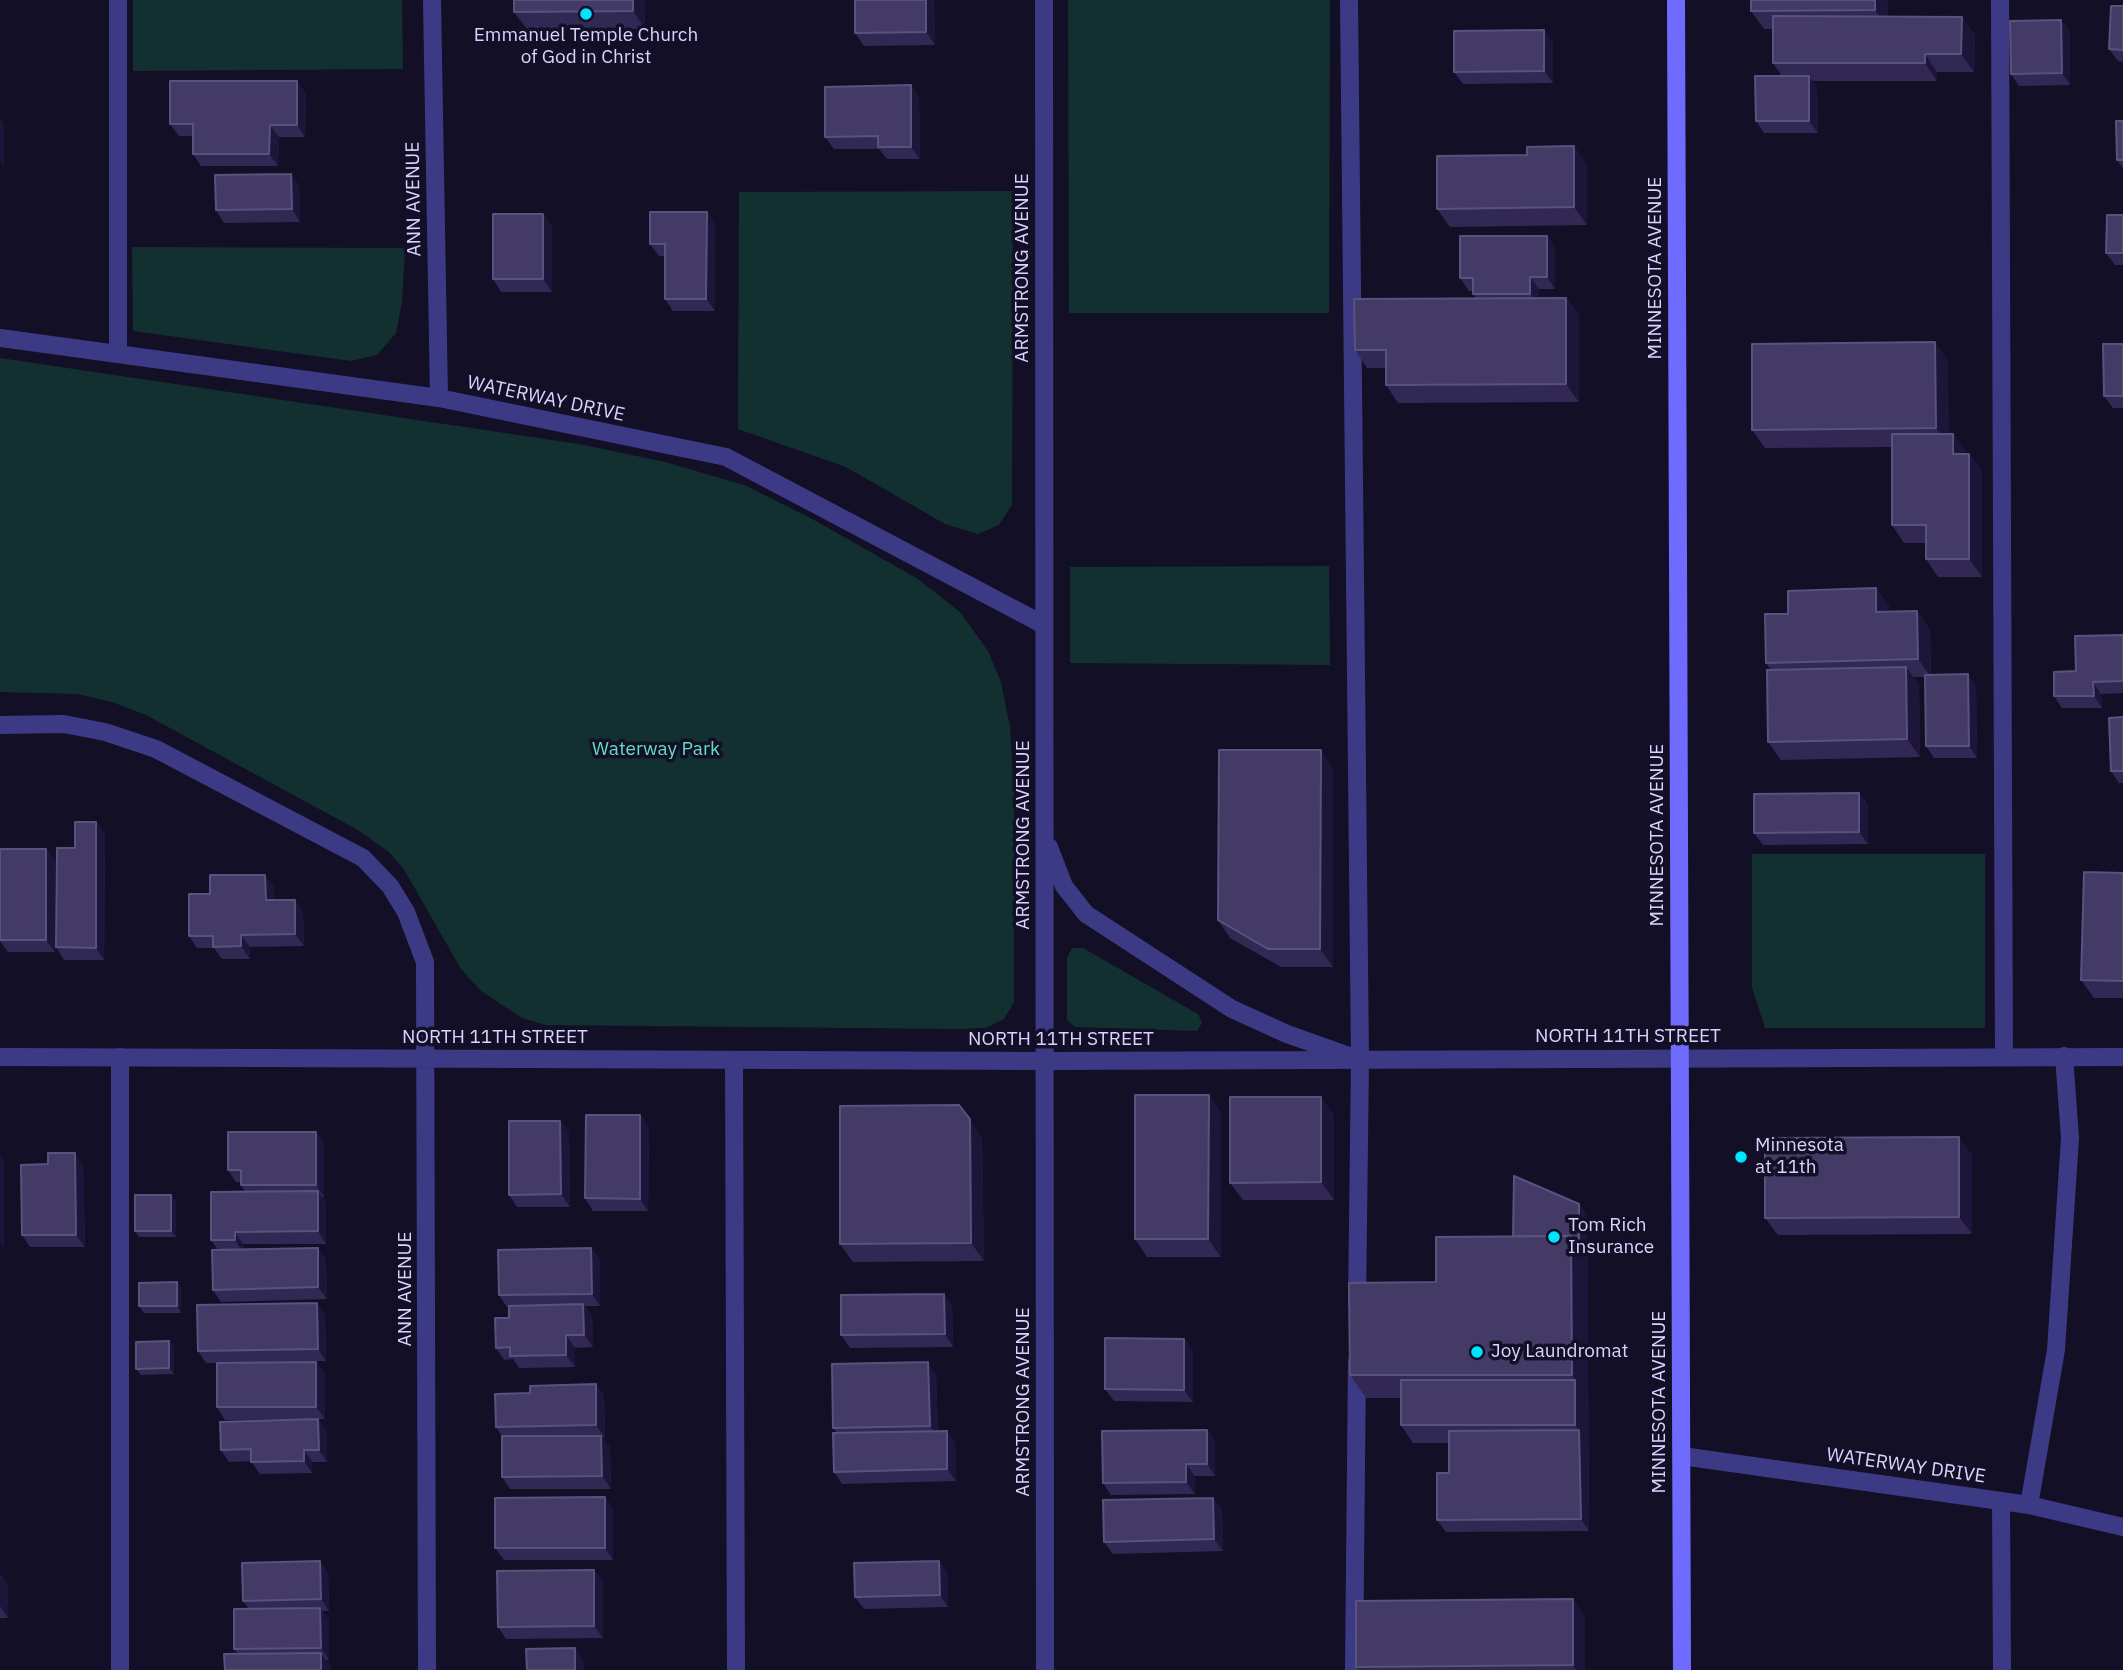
<!DOCTYPE html>
<html>
<head>
<meta charset="utf-8">
<style>
  body { margin:0 }
  canvas { display:block; background:#130f26 }
</style>
</head>
<body>
<canvas width="2123" height="1670"></canvas>
<script>
const c = document.querySelector('canvas').getContext('2d');
c.lineJoin = 'round';
function fill(path, color) {
  c.fillStyle = color;
  c.fill(path, 'evenodd');
}
function shape(rows) {
  const path = new Path2D();
  for (const r of rows) {
    path.moveTo(r[0], r[1]);
    for (let i = 2; i < r.length; i += 2) path.lineTo(r[i], r[i + 1]);
  }
  return path;
}
function stroke(path, color, width, dash) {
  c.strokeStyle = color;
  c.lineWidth = width;
  c.lineCap = dash ? 'butt' : 'round';
  c.setLineDash(dash || []);
  c.stroke(path);
}
function write(font, color, halo, rows, align = 'center') {
  c.font = font + ' "IBM Plex Sans",sans-serif';
  c.lineWidth = 7;
  c.setLineDash([]);
  c.textBaseline = 'middle';
  c.strokeStyle = halo;
  c.fillStyle = color;
  for (const [text, x, y, turn = 0] of rows) {
    c.save();
    c.translate(x, y);
    c.rotate((+turn || 0) * Math.PI / 180);
    c.textAlign = isNaN(turn) ? turn : align;
    if (halo) c.strokeText(text, 0, 0);
    c.fillText(text, 0, 0);
    c.restore();
  }
}
fill(shape([
  [133,0,402,0,403,69,133,71],
  [1068,0,1330,0,1329,313,1069,313],
  [1013,191,1012,505,999,525,978,534,945,524,846,467,738,429,739,192],
  [132,247,405,248,402,302,396,333,377,355,351,361,133,331],
  [0,358,579,444,665,462,744,485,814,520,918,579,960,612,988,651,1001,682,1010,727,1014,795,1014,1002,1004,1019,986,1028,961,1029,546,1025,522,1018,481,991,461,969,405,871,389,852,358,830,146,715,112,702,77,694,0,692],
  [1329,566,1330,665,1070,663,1070,567],
  [1752,854,1985,854,1985,1028,1765,1028,1752,987],
  [1072,948,1083,948,1198,1014,1202,1023,1197,1031,1075,1027,1067,1020,1067,958]
]), '#12302f');
stroke(shape([
  [1349,0,1360,1060,1357,1305],
  [2000,0,2004,1056],
  [118,354,118,0],
  [120,1057,120,1670],
  [734,1060,736,1670],
  [2001,1501,2002,1670],
  [2029,1505,2056,1350,2070,1138,2064,1056],
  [1354,1670,1357,1361]
]), '#3d3a85', 18);
stroke(shape([
  [432,0,439,398],
  [1044,0,1045,1670],
  [0,338,439,398,726,457,1044,625],
  [0,725,64,724,105,732,156,749,363,858,390,886,406,912,425,962,427,1670],
  [1049,847,1064,886,1086,914,1232,1009,1287,1034,1349,1056],
  [0,1057,1045,1061,2123,1057],
  [1682,1456,2029,1505,2123,1527]
]), '#3d3a85', 18);
stroke(shape([
  [1676,0,1682,1670]
]), '#6f6bff', 18);
fill(shape([
  [645,0,645,29,527,29,514,12],
  [855,0,934,0,935,45,864,46,855,33],
  [1888,0,1888,16,1975,34,1974,72,1937,72,1937,81,1812,81,1817,88,1818,133,1764,133,1756,121,1782,76,1773,63,1773,29,1764,29,1751,11],
  [2123,6,2123,62,2118,61,2109,49],
  [2061,20,2070,32,2070,85,2019,86,2011,74],
  [1553,43,1553,83,1463,84,1454,72],
  [306,93,305,137,279,137,278,166,201,166,193,154,193,136,179,136,170,124],
  [919,97,920,159,887,159,879,149,834,149,825,137],
  [2123,121,2123,168,2117,160],
  [1527,155,1587,164,1587,225,1450,227,1437,209],
  [291,174,299,186,300,222,224,223,216,210],
  [707,212,715,224,715,311,673,311,665,299,665,256,659,256,650,244],
  [543,214,552,226,552,292,501,292,493,279],
  [2123,215,2123,265,2115,265,2106,253],
  [1547,236,1555,248,1555,289,1539,289,1539,298,1566,298,1579,315,1579,402,1398,403,1386,385,1386,368,1367,368,1355,350,1476,298,1473,294,1473,291,1469,291,1460,278],
  [2123,344,2123,408,2113,408,2104,396],
  [1948,360,1948,434,1953,434,1965,451,1965,454,1969,454,1982,472,1982,577,1938,577,1926,559,1926,543,1904,543,1892,525,1892,447,1765,448,1752,430],
  [1876,588,1889,606,1889,612,1917,611,1930,629,1931,675,1976,686,1977,758,1934,758,1926,746,1925,677,1913,677,1919,685,1920,757,1781,760,1768,742,1771,670,1766,663,1788,614],
  [2123,635,2123,693,2101,694,2102,708,2062,708,2054,696,2076,671],
  [2123,717,2123,783,2119,783,2111,771],
  [1333,768,1333,967,1281,967,1230,938,1218,920],
  [1859,793,1868,805,1868,844,1763,845,1754,833],
  [96,822,105,834,104,960,64,960,56,947,75,848],
  [0,849,46,849,55,861,55,952,8,952,0,941],
  [2123,873,2123,998,2094,998,2081,980],
  [274,887,274,900,295,900,303,912,304,946,250,947,250,959,222,959,214,948,197,948,189,936,210,894],
  [1209,1095,1221,1113,1221,1257,1147,1257,1135,1239],
  [640,1115,649,1127,648,1211,593,1211,585,1198],
  [1334,1115,1334,1200,1243,1200,1230,1183],
  [560,1121,569,1133,570,1207,517,1207,509,1195],
  [316,1132,324,1144,324,1197,322,1197,326,1203,326,1244,243,1244,243,1249,318,1248,326,1260,327,1299,221,1302,213,1290,218,1250,211,1240,245,1192,241,1185,241,1182,236,1182,228,1170],
  [982,1137,984,1261,853,1262,840,1244],
  [1972,1155,1972,1234,1778,1235,1765,1218],
  [83,1165,85,1247,30,1247,22,1235],
  [171,1195,176,1201,176,1237,139,1237,135,1231],
  [1579,1204,1587,1216,1589,1531,1446,1532,1437,1520,1449,1473,1449,1443,1413,1443,1401,1425,1401,1398,1366,1398,1350,1375,1436,1282,1513,1236],
  [591,1248,600,1260,600,1306,585,1306,592,1316,593,1347,575,1348,575,1367,519,1368,513,1359,504,1360,496,1348,509,1318,509,1307,507,1307,499,1295],
  [177,1282,181,1288,181,1313,144,1313,139,1306],
  [944,1294,952,1306,953,1347,850,1348,841,1335],
  [325,1315,326,1361,206,1363,198,1351],
  [1184,1339,1193,1351,1193,1402,1114,1401,1105,1389],
  [169,1341,174,1348,174,1374,141,1375,136,1369],
  [316,1362,325,1374,325,1419,225,1420,217,1407],
  [936,1374,938,1431,955,1443,956,1481,842,1484,834,1472,837,1433,833,1428],
  [596,1384,604,1396,605,1437,602,1437,610,1448,611,1489,510,1489,502,1477,502,1436,496,1427,530,1393],
  [1207,1430,1215,1442,1215,1476,1195,1476,1195,1494,1111,1495,1103,1483],
  [327,1431,327,1462,312,1462,312,1473,260,1474,251,1461,229,1462,221,1450],
  [605,1497,613,1509,613,1560,504,1560,495,1548],
  [1213,1498,1222,1510,1223,1551,1113,1554,1104,1542],
  [594,1570,603,1582,603,1638,506,1639,498,1627],
  [328,1573,329,1611,322,1611,329,1620,329,1660,326,1660,330,1666,330,1670,238,1654,234,1649,249,1609,243,1601],
  [948,1573,948,1607,864,1609,855,1597],
  [0,1574,8,1585,8,1618,0,1618],
  [1585,1617,1585,1670,1358,1670,1356,1667]
]), '#312854');
fill(shape([
  [633,0,645,0,645,29,633,11],
  [926,0,934,0,935,45,926,32],
  [1875,0,1888,0,1888,28,1875,10],
  [1962,17,1975,34,1974,72,1961,54],
  [2061,20,2070,32,2070,85,2062,73],
  [1544,30,1553,43,1553,83,1544,71],
  [1925,54,1937,72,1937,81,1925,63],
  [1809,76,1817,88,1818,133,1809,121],
  [297,81,306,93,305,137,297,125],
  [911,85,919,97,920,159,911,147],
  [0,118,4,124,4,167,0,161],
  [270,125,279,137,278,166,269,154],
  [1574,146,1587,164,1587,225,1574,207],
  [291,174,299,186,300,222,292,209],
  [707,212,715,224,715,311,706,299],
  [543,214,552,226,552,292,543,279],
  [1547,236,1555,248,1555,289,1547,277],
  [1530,277,1539,289,1539,306,1530,294],
  [1566,298,1579,315,1579,402,1566,384],
  [1935,342,1948,360,1949,446,1936,428],
  [1953,434,1965,451,1965,472,1953,454],
  [1969,454,1982,472,1982,577,1969,559],
  [1876,588,1889,606,1889,630,1876,612],
  [1917,611,1930,629,1931,677,1918,659],
  [1906,667,1919,685,1920,757,1907,739],
  [1968,674,1976,686,1977,758,1969,746],
  [2093,682,2101,694,2102,708,2094,696],
  [1321,750,1333,768,1333,967,1320,949],
  [1859,793,1868,805,1868,844,1859,832],
  [96,822,105,834,104,960,96,948],
  [46,849,55,861,55,952,46,940],
  [265,875,274,887,275,912,266,900],
  [295,900,303,912,304,946,295,934],
  [241,935,250,947,250,959,241,946],
  [1209,1095,1221,1113,1221,1257,1208,1239],
  [1321,1097,1334,1115,1334,1200,1321,1182],
  [640,1115,649,1127,648,1211,640,1199],
  [970,1119,982,1137,984,1261,971,1243],
  [560,1121,569,1133,570,1207,561,1194],
  [316,1132,324,1144,324,1197,316,1185],
  [1959,1137,1972,1155,1972,1234,1959,1217],
  [75,1153,83,1165,85,1247,76,1235],
  [0,1156,4,1161,4,1248,0,1242],
  [318,1191,326,1203,326,1244,318,1231],
  [171,1195,176,1201,176,1237,171,1231],
  [1579,1204,1587,1216,1589,1531,1581,1519,1579,1430,1575,1425,1575,1380,1572,1375,1571,1236],
  [235,1232,243,1244,243,1252,235,1240],
  [318,1248,326,1260,327,1299,318,1287],
  [591,1248,600,1260,600,1306,592,1294],
  [177,1282,181,1288,181,1313,177,1306],
  [944,1294,952,1306,953,1347,945,1334],
  [317,1303,325,1315,326,1361,318,1349],
  [583,1304,592,1316,593,1347,584,1335],
  [566,1335,575,1348,575,1367,566,1355],
  [1184,1339,1193,1351,1193,1402,1184,1390],
  [169,1341,174,1348,174,1374,169,1368],
  [316,1362,325,1374,325,1419,316,1407],
  [928,1362,936,1374,938,1438,930,1426],
  [596,1384,604,1396,605,1437,596,1425],
  [318,1419,327,1431,327,1462,319,1450],
  [1207,1430,1215,1442,1215,1476,1207,1464],
  [947,1431,955,1443,956,1481,947,1469],
  [601,1436,610,1448,611,1489,602,1476],
  [304,1450,312,1462,312,1473,304,1461],
  [1186,1464,1195,1476,1195,1494,1186,1482],
  [605,1497,613,1509,613,1560,605,1548],
  [1213,1498,1222,1510,1223,1551,1214,1539],
  [320,1561,328,1573,329,1611,321,1599],
  [939,1561,948,1573,948,1607,940,1595],
  [594,1570,603,1582,603,1638,594,1626],
  [0,1574,8,1585,8,1618,0,1606],
  [1573,1599,1585,1617,1585,1670,1576,1670,1573,1665],
  [320,1608,329,1620,329,1660,321,1648],
  [575,1648,583,1661,584,1670,575,1670],
  [321,1653,330,1666,330,1670,321,1670]
]), '#1d163a');
const building = shape([
  [514,0,633,0,633,11,514,12,514,0],
  [855,0,926,0,926,32,855,33,855,0],
  [1751,0,1875,0,1875,10,1751,11,1751,0],
  [2111,6,2123,6,2123,50,2109,49,2111,6],
  [1773,16,1962,17,1961,54,1925,54,1925,63,1773,63,1773,16],
  [2061,20,2062,73,2011,74,2010,21,2061,20],
  [1544,30,1544,71,1454,72,1454,31,1544,30],
  [1755,76,1809,76,1809,121,1756,121,1755,76],
  [170,81,297,81,297,125,270,125,269,154,193,154,193,124,170,124,170,81],
  [911,85,911,147,878,147,878,136,825,137,825,87,911,85],
  [2116,121,2123,121,2123,160,2117,160,2116,121],
  [1574,146,1574,207,1437,209,1437,156,1527,155,1527,147,1574,146],
  [291,174,292,209,216,210,215,175,291,174],
  [650,212,707,212,706,299,665,299,665,244,650,244,650,212],
  [493,214,543,214,543,279,493,279,493,214],
  [2107,215,2123,215,2123,253,2106,253,2107,215],
  [1460,236,1547,236,1547,277,1530,277,1530,294,1473,294,1473,278,1460,278,1460,236],
  [1566,298,1566,384,1386,385,1386,350,1355,350,1354,299,1566,298],
  [1935,342,1936,428,1752,430,1752,344,1935,342],
  [2103,344,2123,344,2123,396,2104,396,2103,344],
  [1892,434,1953,434,1953,454,1969,454,1969,559,1926,559,1926,525,1892,525,1892,434],
  [1876,588,1876,612,1917,611,1918,659,1766,663,1765,614,1788,614,1788,591,1876,588],
  [2123,635,2123,681,2093,682,2094,696,2054,696,2054,672,2076,671,2075,636,2123,635],
  [1906,667,1907,739,1768,742,1767,670,1906,667],
  [1968,674,1969,746,1926,746,1925,675,1968,674],
  [2123,717,2123,771,2111,771,2109,718,2123,717],
  [1219,750,1321,750,1320,949,1268,949,1218,920,1219,750],
  [1859,793,1859,832,1754,833,1754,794,1859,793],
  [75,822,96,822,96,948,56,947,57,848,75,848,75,822],
  [0,849,46,849,46,940,0,940,0,849],
  [2084,872,2123,873,2123,981,2081,980,2084,872],
  [210,875,265,875,266,900,295,900,295,934,241,935,241,946,213,947,213,936,189,936,189,894,210,894,210,875],
  [1135,1095,1209,1095,1208,1239,1135,1239,1135,1095],
  [1230,1097,1321,1097,1321,1182,1230,1183,1230,1097],
  [959,1105,970,1119,971,1243,840,1244,840,1106,959,1105],
  [586,1115,640,1115,640,1199,585,1198,586,1115],
  [509,1121,560,1121,561,1194,509,1195,509,1121],
  [228,1132,316,1132,316,1185,241,1185,241,1170,228,1170,228,1132],
  [1959,1137,1959,1217,1765,1218,1765,1138,1959,1137],
  [48,1153,75,1153,76,1235,22,1235,21,1165,48,1164,48,1153],
  [1514,1176,1579,1204,1579,1247,1571,1236,1513,1236,1514,1176],
  [318,1191,318,1231,235,1232,235,1240,211,1240,211,1192,318,1191],
  [135,1195,171,1195,171,1231,135,1231,135,1195],
  [1571,1236,1572,1375,1350,1375,1349,1283,1436,1282,1436,1237,1571,1236],
  [318,1248,318,1287,213,1290,212,1250,318,1248],
  [591,1248,592,1294,499,1295,498,1250,591,1248],
  [177,1282,177,1306,139,1306,139,1283,177,1282],
  [944,1294,945,1334,841,1335,841,1295,944,1294],
  [317,1303,318,1349,198,1351,197,1305,317,1303],
  [583,1304,584,1335,566,1335,566,1355,510,1356,510,1347,496,1348,495,1318,509,1318,509,1306,583,1304],
  [1105,1338,1184,1339,1184,1390,1105,1389,1105,1338],
  [169,1341,169,1368,136,1369,136,1342,169,1341],
  [316,1362,316,1407,217,1407,217,1363,316,1362],
  [928,1362,930,1426,833,1428,832,1364,928,1362],
  [1401,1380,1575,1380,1575,1425,1401,1425,1401,1380],
  [596,1384,596,1425,496,1427,495,1394,530,1393,530,1386,596,1384],
  [318,1419,319,1450,304,1450,304,1461,251,1462,251,1449,221,1450,220,1422,318,1419],
  [1207,1430,1207,1464,1186,1464,1186,1482,1103,1483,1102,1431,1207,1430],
  [1579,1430,1581,1519,1437,1520,1437,1473,1449,1473,1449,1431,1579,1430],
  [947,1431,947,1469,834,1472,833,1433,947,1431],
  [502,1436,601,1436,602,1476,502,1477,502,1436],
  [605,1497,605,1548,495,1548,495,1498,605,1497],
  [1213,1498,1214,1539,1104,1542,1103,1500,1213,1498],
  [320,1561,321,1599,243,1601,242,1563,320,1561],
  [939,1561,940,1595,855,1597,854,1563,939,1561],
  [594,1570,594,1626,498,1627,497,1571,594,1570],
  [1573,1599,1573,1665,1356,1667,1356,1601,1573,1599],
  [320,1608,321,1648,234,1649,234,1609,320,1608],
  [575,1648,575,1670,527,1670,526,1649,575,1648],
  [321,1653,321,1670,225,1670,224,1654,321,1653]
]);
fill(building, '#433a66');
stroke(building, '#5a527e', 2);
for (const [x, y, r, color] of [
  [586,14,7,"#00e5ff"],
  [1741,1157,7,"#00e5ff"],
  [1554,1237,7,"#00e5ff"],
  [1477,1352,7,"#00e5ff"]
]) {
  const dot = new Path2D();
  dot.arc(x, y, r, 0, 2 * Math.PI);
  c.fillStyle = color;
  c.fill(dot);
  stroke(dot, '#130f26', 2.5);
}
write('19px', '#d9d4ff', '#130f26', [
  ["Emmanuel Temple Church",586,36,"center"],
  ["of God in Christ",586,58,"center"],
  ["Minnesota",1755,1146],
  ["at 11th",1755,1168],
  ["Tom Rich",1568,1226],
  ["Insurance",1568,1248],
  ["Joy Laundromat",1491,1352]
], 'left');
write('19px', '#d9d4ff', '#130f26', [
  ["ANN AVENUE",414,199,-91],
  ["ARMSTRONG AVENUE",1023,268,-90],
  ["MINNESOTA AVENUE",1656,268,-90],
  ["WATERWAY DRIVE",546,399,12],
  ["ARMSTRONG AVENUE",1024,835,-90],
  ["MINNESOTA AVENUE",1658,835,-90],
  ["NORTH 11TH STREET",1628,1037],
  ["NORTH 11TH STREET",495,1038],
  ["NORTH 11TH STREET",1061,1040],
  ["ANN AVENUE",406,1289,-90],
  ["ARMSTRONG AVENUE",1024,1402,-90],
  ["MINNESOTA AVENUE",1660,1402,-90],
  ["WATERWAY DRIVE",1906,1466,8]
]);
write('19px', '#5fe0c0', '#130f26', [
  ["Waterway Park",656,750]
]);
</script>
</body>
</html>
